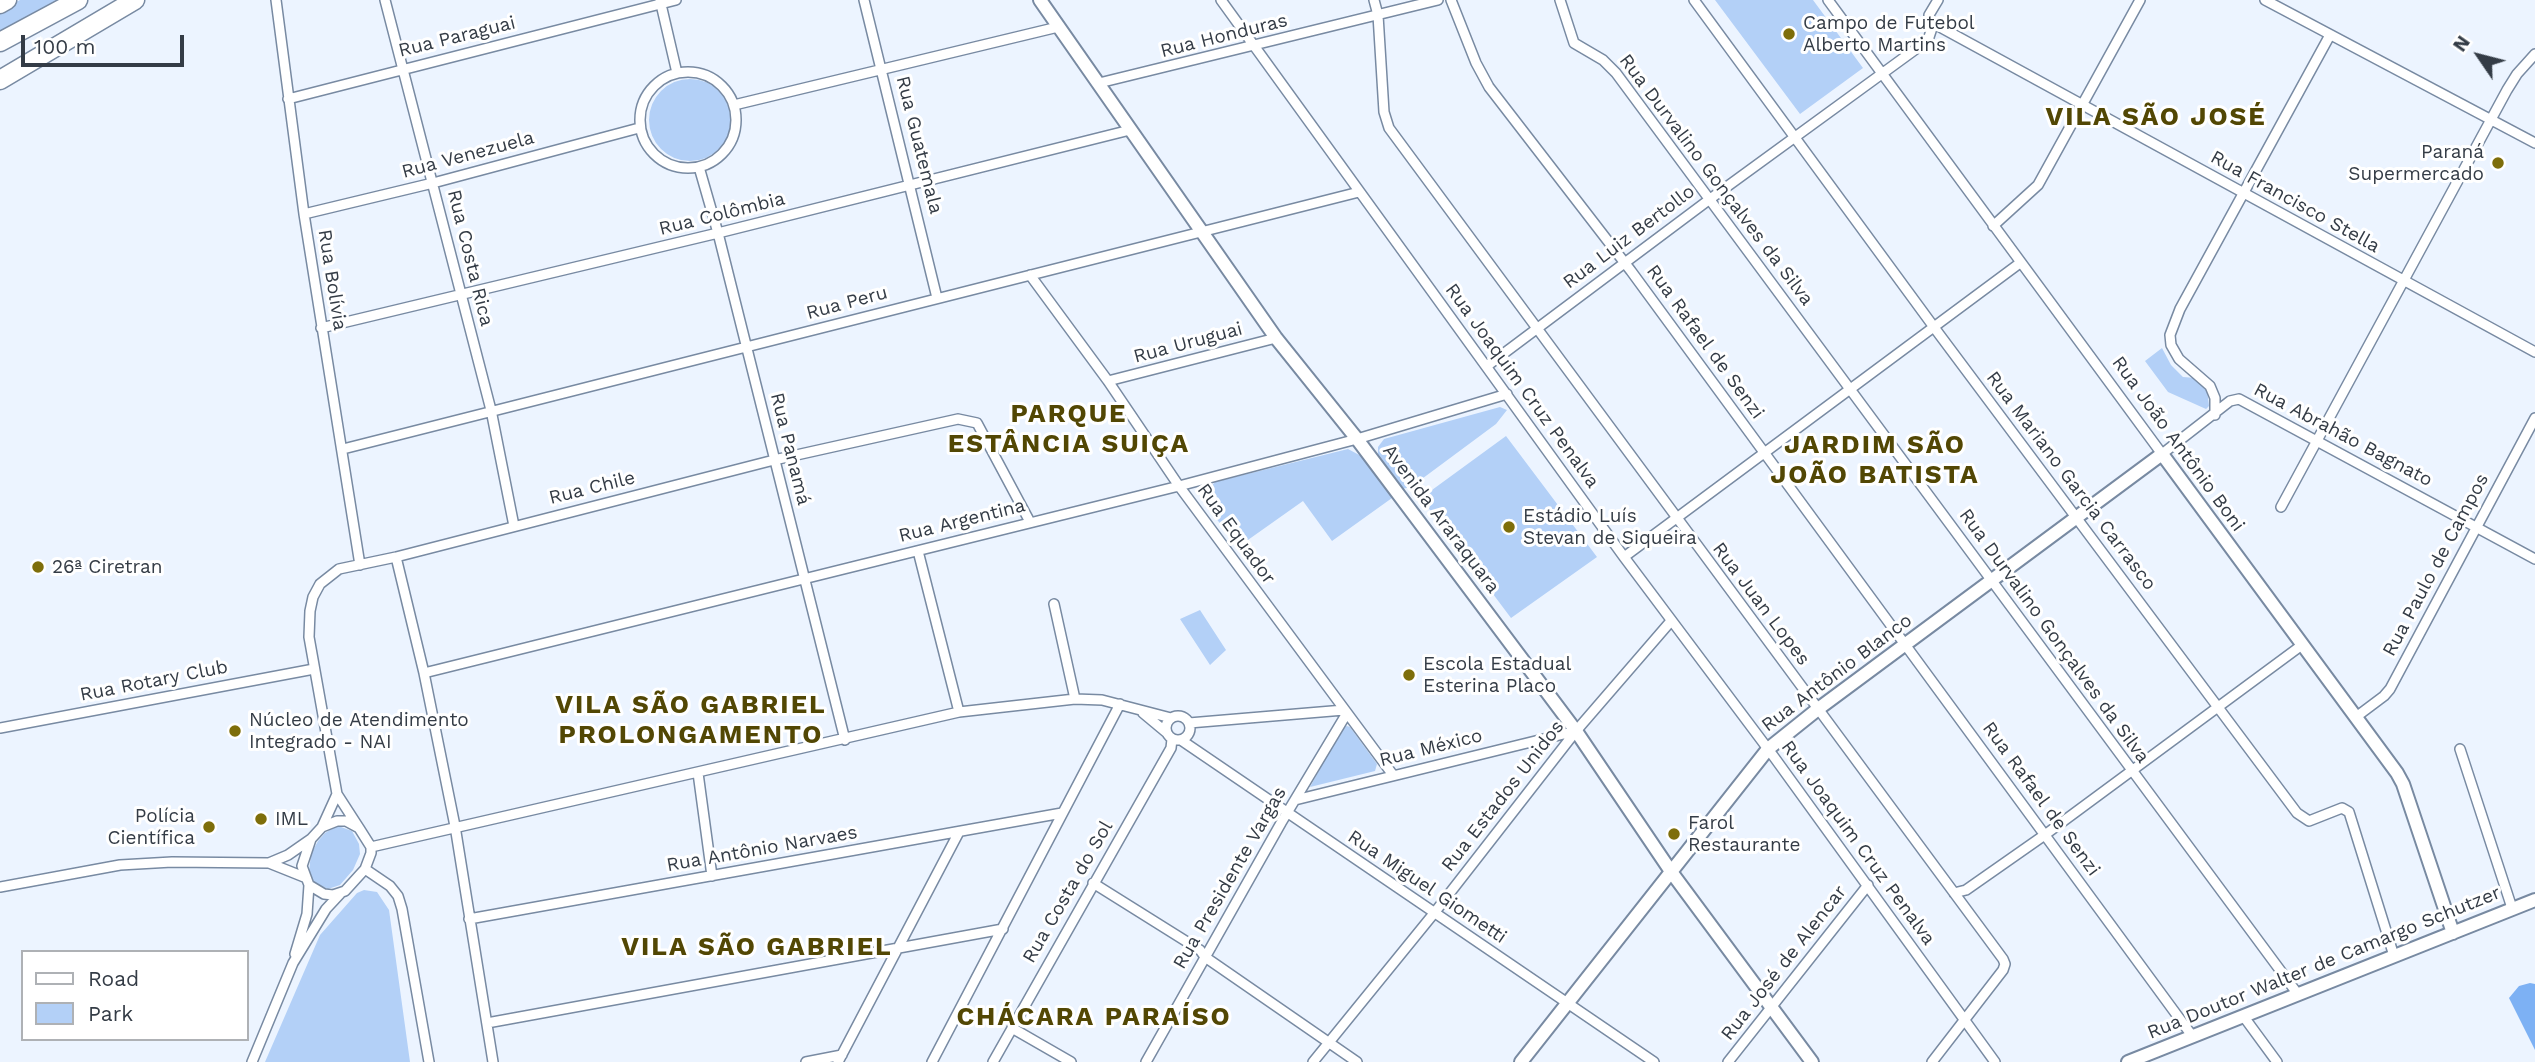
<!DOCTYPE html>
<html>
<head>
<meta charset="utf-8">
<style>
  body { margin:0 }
  #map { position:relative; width:2535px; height:1062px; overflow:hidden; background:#ecf4ff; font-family:"Work Sans",sans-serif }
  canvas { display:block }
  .legend { position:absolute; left:21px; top:950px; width:228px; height:91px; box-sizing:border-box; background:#fff; border:2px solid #aeb1b5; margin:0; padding:9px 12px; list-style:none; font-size:21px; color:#343c46 }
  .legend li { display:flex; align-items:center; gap:14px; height:35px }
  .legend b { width:35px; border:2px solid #aeb1b5 }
  .north { position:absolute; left:2444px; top:21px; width:70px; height:70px; -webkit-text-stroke:5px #fff; paint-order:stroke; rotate:305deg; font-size:19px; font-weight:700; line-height:28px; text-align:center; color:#343c46 }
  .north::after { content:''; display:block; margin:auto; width:24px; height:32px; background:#343c46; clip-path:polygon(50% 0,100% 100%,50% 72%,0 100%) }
  .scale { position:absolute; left:21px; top:35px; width:163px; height:32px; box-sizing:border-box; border:4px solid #343c46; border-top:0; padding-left:9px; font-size:21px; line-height:24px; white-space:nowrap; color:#343c46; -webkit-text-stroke:5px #fff; paint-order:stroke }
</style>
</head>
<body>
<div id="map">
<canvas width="2535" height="1062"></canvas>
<ul class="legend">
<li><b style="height:9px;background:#fff"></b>Road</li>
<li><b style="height:19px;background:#b3d0f7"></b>Park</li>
</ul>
<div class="north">N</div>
<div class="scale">100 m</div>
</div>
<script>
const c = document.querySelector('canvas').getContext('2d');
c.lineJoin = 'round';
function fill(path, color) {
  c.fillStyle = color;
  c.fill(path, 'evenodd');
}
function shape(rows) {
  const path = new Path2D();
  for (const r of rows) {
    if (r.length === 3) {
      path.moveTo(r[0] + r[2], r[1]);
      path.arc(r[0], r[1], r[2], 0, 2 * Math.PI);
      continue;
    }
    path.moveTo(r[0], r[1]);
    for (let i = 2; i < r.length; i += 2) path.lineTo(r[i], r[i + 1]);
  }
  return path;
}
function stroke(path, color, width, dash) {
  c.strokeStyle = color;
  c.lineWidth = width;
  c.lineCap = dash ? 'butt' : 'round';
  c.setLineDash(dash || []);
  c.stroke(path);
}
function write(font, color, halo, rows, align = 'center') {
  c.font = font + ' "Work Sans",sans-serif';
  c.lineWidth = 6;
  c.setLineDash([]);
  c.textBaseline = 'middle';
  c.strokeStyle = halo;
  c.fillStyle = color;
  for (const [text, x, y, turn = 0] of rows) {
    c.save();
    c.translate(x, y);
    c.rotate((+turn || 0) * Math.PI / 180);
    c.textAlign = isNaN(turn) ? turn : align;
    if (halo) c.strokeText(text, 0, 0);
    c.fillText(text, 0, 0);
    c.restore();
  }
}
fill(shape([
  [20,0,62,0,0,33,0,10],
  [1715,0,1813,0,1863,68,1800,114],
  [690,120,41],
  [2162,348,2171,365,2183,377,2196,378,2207,389,2209,406,2206,409,2168,392,2145,361],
  [1500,407,1507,410,1496,424,1411,487,1402,489,1378,455,1378,447,1384,439],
  [1506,436,1597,557,1511,618,1421,498],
  [1348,449,1363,457,1392,498,1332,541,1303,501,1238,547,1206,505,1205,493,1215,482],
  [1200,610,1226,650,1210,665,1180,619],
  [1347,726,1350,727,1377,764,1375,771,1310,787,1343,727],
  [335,827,341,827,352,831,359,844,360,854,353,870,340,885,328,889,313,882,309,871,311,854,318,841,325,833],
  [364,890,377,892,389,910,410,1062,265,1062,320,935,357,893]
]), '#b3d0f7');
fill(shape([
  [2530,983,2535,984,2535,1050,2509,998,2519,986]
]), '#7db1f4');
const street = shape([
  [276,0,304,214,360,565],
  [385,0,491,410,514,526],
  [660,0,677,73],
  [864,0,937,298],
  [1221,0,1624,557,1774,757,1995,1062],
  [1374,0,1378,15,1384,112,1389,128,2003,959,2005,964,2003,970,1932,1062],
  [1451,0,1476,63,1489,87,1631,271,2193,1037],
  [1560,0,1574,43,1603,60,1616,73,2297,993],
  [1694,0,1939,334,2297,813,2309,821,2342,808,2349,812,2394,956],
  [1828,0,2162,454,2230,401,2239,399,2535,559],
  [2265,0,2535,143],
  [1929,21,2535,352],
  [688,120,48],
  [1099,83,1438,0],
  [288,99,676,0],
  [734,105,1058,27],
  [699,167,718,233,845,740],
  [304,214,433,183,639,128],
  [1993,226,2038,185,2140,0],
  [1030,275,1108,381,1179,486,1393,775],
  [321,328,718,233,1130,130],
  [1487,366,1710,199,1920,46,1929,37,1932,28,1929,15,1938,0],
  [1108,381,1276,338],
  [2215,415,2215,398,2210,386,2179,359,2171,345,2170,335,2180,309,2330,35],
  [343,449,1359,192],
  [2281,507,2507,90,2517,74,2535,54],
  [918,551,959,712],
  [396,557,424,673,455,826,493,1062],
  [1624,557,2020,263],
  [1054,604,1075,699],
  [424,673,1179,486,1357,439,1507,394],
  [1143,713,1167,733],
  [1178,728,12],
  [2356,717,2384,696,2390,689,2535,418],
  [1189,723,1344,710],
  [0,728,314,669],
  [1181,740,1654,1062],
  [2460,749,2512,908],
  [698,773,712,876],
  [1295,800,1576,731],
  [337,821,346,821,359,828,371,847,371,853,365,869,345,891,333,895,324,894,309,885,302,866,311,839,322,827,337,821],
  [322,827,337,794],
  [359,828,337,794,309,637,310,611,313,597,320,584,339,569,396,557,774,460,958,419,977,423,1030,522],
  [371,847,959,712,1075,699,1102,700,1171,718],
  [269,863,304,877],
  [365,869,390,886,398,896,402,909,429,1062],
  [1093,883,1200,950,1205,957,1357,1062],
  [0,887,120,865,172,862,269,863,288,855,311,839],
  [1954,893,1966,890,2046,834,2302,645],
  [469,919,1062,813],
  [295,954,307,914,309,885],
  [2244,1017,2277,1062],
  [487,1023,1003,929],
  [1012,1028,1071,1062],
  [252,1062,293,963,326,909,340,894],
  [806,1062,842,1055],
  [838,1062,959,832],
  [932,1062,1120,704],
  [993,1062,1171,748,1172,739],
  [1146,1062,1281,823,1347,713],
  [1313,1062,1435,912,1576,731,1671,621],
  [1728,1062,1868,885]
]);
const secondary = shape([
  [1040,0,1276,338,1357,439,1576,731,1672,873,1812,1062],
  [1521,1062,1768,749,1818,709,2162,454,2397,773,2403,784,2453,933],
  [2128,1062,2535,900]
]);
const highway = shape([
  [0,4,7,0],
  [0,42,78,0],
  [0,80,135,0]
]);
stroke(street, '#788aa2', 12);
stroke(secondary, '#788aa2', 16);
stroke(highway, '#788aa2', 21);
stroke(street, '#fff', 9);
stroke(secondary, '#fff', 12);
stroke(highway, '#fff', 18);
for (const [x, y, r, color] of [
  [1789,34,7,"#7e6e0a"],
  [2498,163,7,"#7e6e0a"],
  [1509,527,7,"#7e6e0a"],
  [38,567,7,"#7e6e0a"],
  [1409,675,7,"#7e6e0a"],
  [235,731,7,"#7e6e0a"],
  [261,819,7,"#7e6e0a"],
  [209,827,7,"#7e6e0a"],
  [1674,834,7,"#7e6e0a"]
]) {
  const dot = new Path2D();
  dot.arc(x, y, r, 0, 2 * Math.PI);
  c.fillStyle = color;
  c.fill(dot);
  stroke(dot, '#fff', 2.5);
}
write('19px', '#343c46', '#fff', [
  ["Campo de Futebol",1803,23],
  ["Alberto Martins",1803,45],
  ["Paraná",2484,152,"right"],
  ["Supermercado",2484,174,"right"],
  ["Estádio Luís",1523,516],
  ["Stevan de Siqueira",1523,538],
  ["26ª Ciretran",52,567],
  ["Escola Estadual",1423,664],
  ["Esterina Placo",1423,686],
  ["Núcleo de Atendimento",249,720],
  ["Integrado - NAI",249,742],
  ["Polícia",195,816,"right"],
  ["Científica",195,838,"right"],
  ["IML",275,819],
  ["Farol",1688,823],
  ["Restaurante",1688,845]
], 'left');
write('19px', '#343c46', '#fff', [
  ["Rua Honduras",1224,36,-14],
  ["Rua Paraguai",457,37,-14],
  ["Rua Guatemala",919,145,76],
  ["Rua Venezuela",468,155,-15],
  ["Rua Durvalino Gonçalves da Silva",1716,180,53],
  ["Rua Francisco Stella",2295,202,29],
  ["Rua Colômbia",722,214,-14],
  ["Rua Luiz Bertollo",1629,237,-37],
  ["Rua Costa Rica",470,258,76],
  ["Rua Bolívia",332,280,81],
  ["Rua Peru",847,303,-15],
  ["Rua Rafael de Senzi",1705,342,54],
  ["Rua Uruguai",1188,343,-15],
  ["Rua Joaquim Cruz Penalva",1522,386,54],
  ["Rua Abrahão Bagnato",2343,435,28],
  ["Rua João Antônio Boni",2178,444,54],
  ["Rua Panamá",790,449,76],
  ["Rua Mariano Garcia Carrasco",2071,481,53],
  ["Rua Chile",592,488,-14],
  ["Avenida Araraquara",1441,519,53],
  ["Rua Argentina",962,521,-14],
  ["Rua Equador",1236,534,54],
  ["Rua Paulo de Campos",2436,565,-62],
  ["Rua Juan Lopes",1761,604,53],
  ["Rua Durvalino Gonçalves da Silva",2054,636,54],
  ["Rua Antônio Blanco",1837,673,-37],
  ["Rua Rotary Club",154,681,-11],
  ["Rua México",1431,748,-14],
  ["Rua Estados Unidos",1503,796,-52],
  ["Rua Rafael de Senzi",2041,799,54],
  ["Rua Joaquim Cruz Penalva",1858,843,54],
  ["Rua Antônio Narvaes",762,849,-10],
  ["Rua Presidente Vargas",1230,878,-60],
  ["Rua Miguel Giometti",1427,887,34],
  ["Rua Costa do Sol",1068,892,-60],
  ["Rua José de Alencar",1784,963,-52],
  ["Rua Doutor Walter de Camargo Schutzer",2324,963,-22]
]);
c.letterSpacing = '2px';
write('bold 26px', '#524704', '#fff', [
  ["VILA SÃO JOSÉ",2156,117],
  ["PARQUE",1069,414],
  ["ESTÂNCIA SUIÇA",1069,444],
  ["JARDIM SÃO",1875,445],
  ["JOÃO BATISTA",1875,475],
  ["VILA SÃO GABRIEL",691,705],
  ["PROLONGAMENTO",691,735],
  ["VILA SÃO GABRIEL",757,947],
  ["CHÁCARA PARAÍSO",1094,1017]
]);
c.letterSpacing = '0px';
</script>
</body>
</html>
